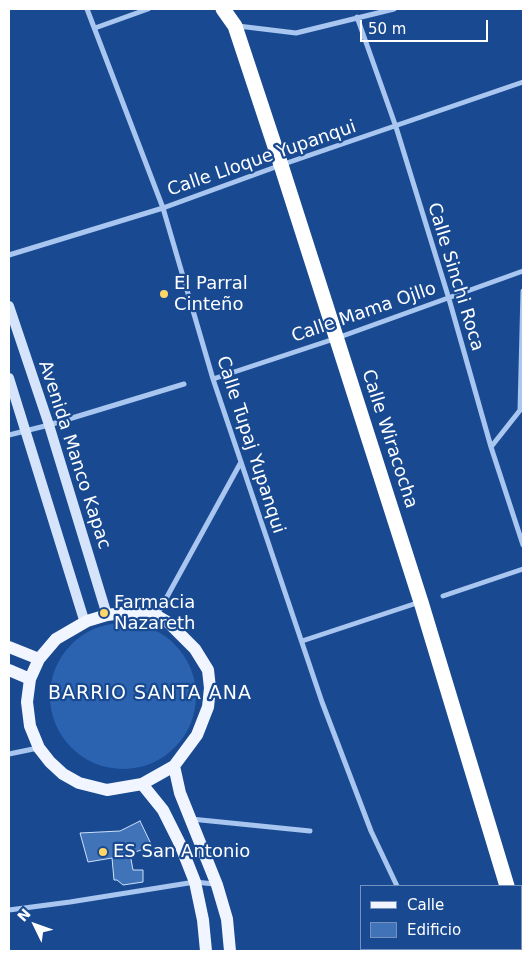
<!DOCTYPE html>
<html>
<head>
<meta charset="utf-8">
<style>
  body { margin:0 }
  #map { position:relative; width:532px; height:960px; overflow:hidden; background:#194a91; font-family:"DejaVu Sans",sans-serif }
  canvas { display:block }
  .frame { position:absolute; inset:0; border:10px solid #fff; pointer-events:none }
  .legend { position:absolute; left:360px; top:885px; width:162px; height:65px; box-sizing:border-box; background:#194a91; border:1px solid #7592bd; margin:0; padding:6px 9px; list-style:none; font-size:15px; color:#fff }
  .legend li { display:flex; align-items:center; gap:10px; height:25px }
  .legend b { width:25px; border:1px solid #7592bd }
  .north { position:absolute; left:10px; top:900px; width:50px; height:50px; -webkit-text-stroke:4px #194a91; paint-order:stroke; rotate:312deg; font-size:14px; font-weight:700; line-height:20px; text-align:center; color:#fff }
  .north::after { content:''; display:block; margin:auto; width:18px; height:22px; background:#fff; clip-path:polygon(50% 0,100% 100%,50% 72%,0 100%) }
  .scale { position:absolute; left:360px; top:20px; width:128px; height:22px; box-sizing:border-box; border:2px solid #fff; border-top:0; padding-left:6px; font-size:15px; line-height:18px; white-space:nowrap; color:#fff; -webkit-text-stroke:4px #194a91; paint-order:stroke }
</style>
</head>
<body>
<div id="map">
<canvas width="532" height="960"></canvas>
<div class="frame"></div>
<ul class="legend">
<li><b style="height:6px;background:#f0f5ff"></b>Calle</li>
<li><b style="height:14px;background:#4173b9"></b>Edificio</li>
</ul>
<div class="north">N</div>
<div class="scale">50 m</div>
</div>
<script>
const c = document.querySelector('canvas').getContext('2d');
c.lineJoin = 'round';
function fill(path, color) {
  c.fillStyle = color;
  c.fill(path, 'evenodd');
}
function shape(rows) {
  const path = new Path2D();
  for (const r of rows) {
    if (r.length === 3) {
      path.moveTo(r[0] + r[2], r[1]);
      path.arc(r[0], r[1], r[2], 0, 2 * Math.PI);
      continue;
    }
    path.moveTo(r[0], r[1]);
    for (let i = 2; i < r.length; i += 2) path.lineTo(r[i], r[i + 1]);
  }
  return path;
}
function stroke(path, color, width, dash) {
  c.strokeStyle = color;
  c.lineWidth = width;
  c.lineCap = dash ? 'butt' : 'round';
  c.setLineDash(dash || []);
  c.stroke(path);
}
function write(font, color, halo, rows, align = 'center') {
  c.font = font + ' "DejaVu Sans",sans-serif';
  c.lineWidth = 4.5;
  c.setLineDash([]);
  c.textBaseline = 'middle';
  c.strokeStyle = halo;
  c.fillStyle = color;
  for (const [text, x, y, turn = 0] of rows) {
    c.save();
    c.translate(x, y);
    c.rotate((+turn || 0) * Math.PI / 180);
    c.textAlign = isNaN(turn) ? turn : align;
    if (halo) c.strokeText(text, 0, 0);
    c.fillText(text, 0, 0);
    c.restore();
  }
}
fill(shape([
  [123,696,73]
]), '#2b63b0');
const building = shape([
  [140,821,152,846,130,854,133,870,143,870,143,882,123,885,117,880,114,880,112,858,88,862,80,833,120,831,140,821]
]);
fill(building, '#4173b9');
stroke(building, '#cee1fb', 1);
stroke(shape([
  [87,9,163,208,213,379,322,702,371,831,397,886],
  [357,17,396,127,449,299,491,447,523,545],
  [238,26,296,33,394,9],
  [95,28,148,9],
  [9,255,163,208,281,165,523,82],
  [213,379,337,338,523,271],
  [520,410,523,291],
  [9,435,49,425,184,384],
  [491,447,521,409],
  [443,596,523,569],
  [157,615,241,462],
  [302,641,420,602],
  [9,754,38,748],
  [191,819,310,831],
  [9,910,70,902,195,882,214,884],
  [427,949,429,951]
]), '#a8c6ef', 5);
stroke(shape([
  [9,306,49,425,107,615],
  [9,378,85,623]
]), '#d5e4fb', 10);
stroke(shape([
  [130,612,157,616,169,623,195,649,208,670,210,688,208,707,197,735,174,766,142,784,107,790,79,783,63,774,50,762,39,748,30,726,27,702,30,679,39,659,56,639,87,621,107,615,130,612],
  [9,647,39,659],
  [9,670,30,679],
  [174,766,180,793,217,885,227,919,230,951],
  [142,784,163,810,180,844,195,882,203,920,206,951]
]), '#f0f5ff', 12);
stroke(shape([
  [223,9,235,26,281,165,421,602,507,886],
  [521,934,523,942]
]), '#fff', 15);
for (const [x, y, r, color] of [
  [164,294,5,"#ffd766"],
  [104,613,5,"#ffd766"],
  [103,852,5,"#ffd766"]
]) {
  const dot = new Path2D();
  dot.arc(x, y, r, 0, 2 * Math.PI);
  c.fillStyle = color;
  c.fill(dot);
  stroke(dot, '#194a91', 2);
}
write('18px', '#fff', '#194a91', [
  ["Calle Lloque Yupanqui",262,159,-19],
  ["Calle Sinchi Roca",455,277,73],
  ["Calle Mama Ojllo",364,313,-19],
  ["Calle Wiracocha",389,439,72],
  ["Calle Tupaj Yupanqui",250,445,72],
  ["Avenida Manco Kapac",74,455,72]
]);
write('18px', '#fff', '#194a91', [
  ["El Parral",174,284],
  ["Cinteño",174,305],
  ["Farmacia",114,603],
  ["Nazareth",114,624],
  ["ES San Antonio",113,852]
], 'left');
c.letterSpacing = '1px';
write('19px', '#fff', '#194a91', [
  ["BARRIO SANTA ANA",150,694]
]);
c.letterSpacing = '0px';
</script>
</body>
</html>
